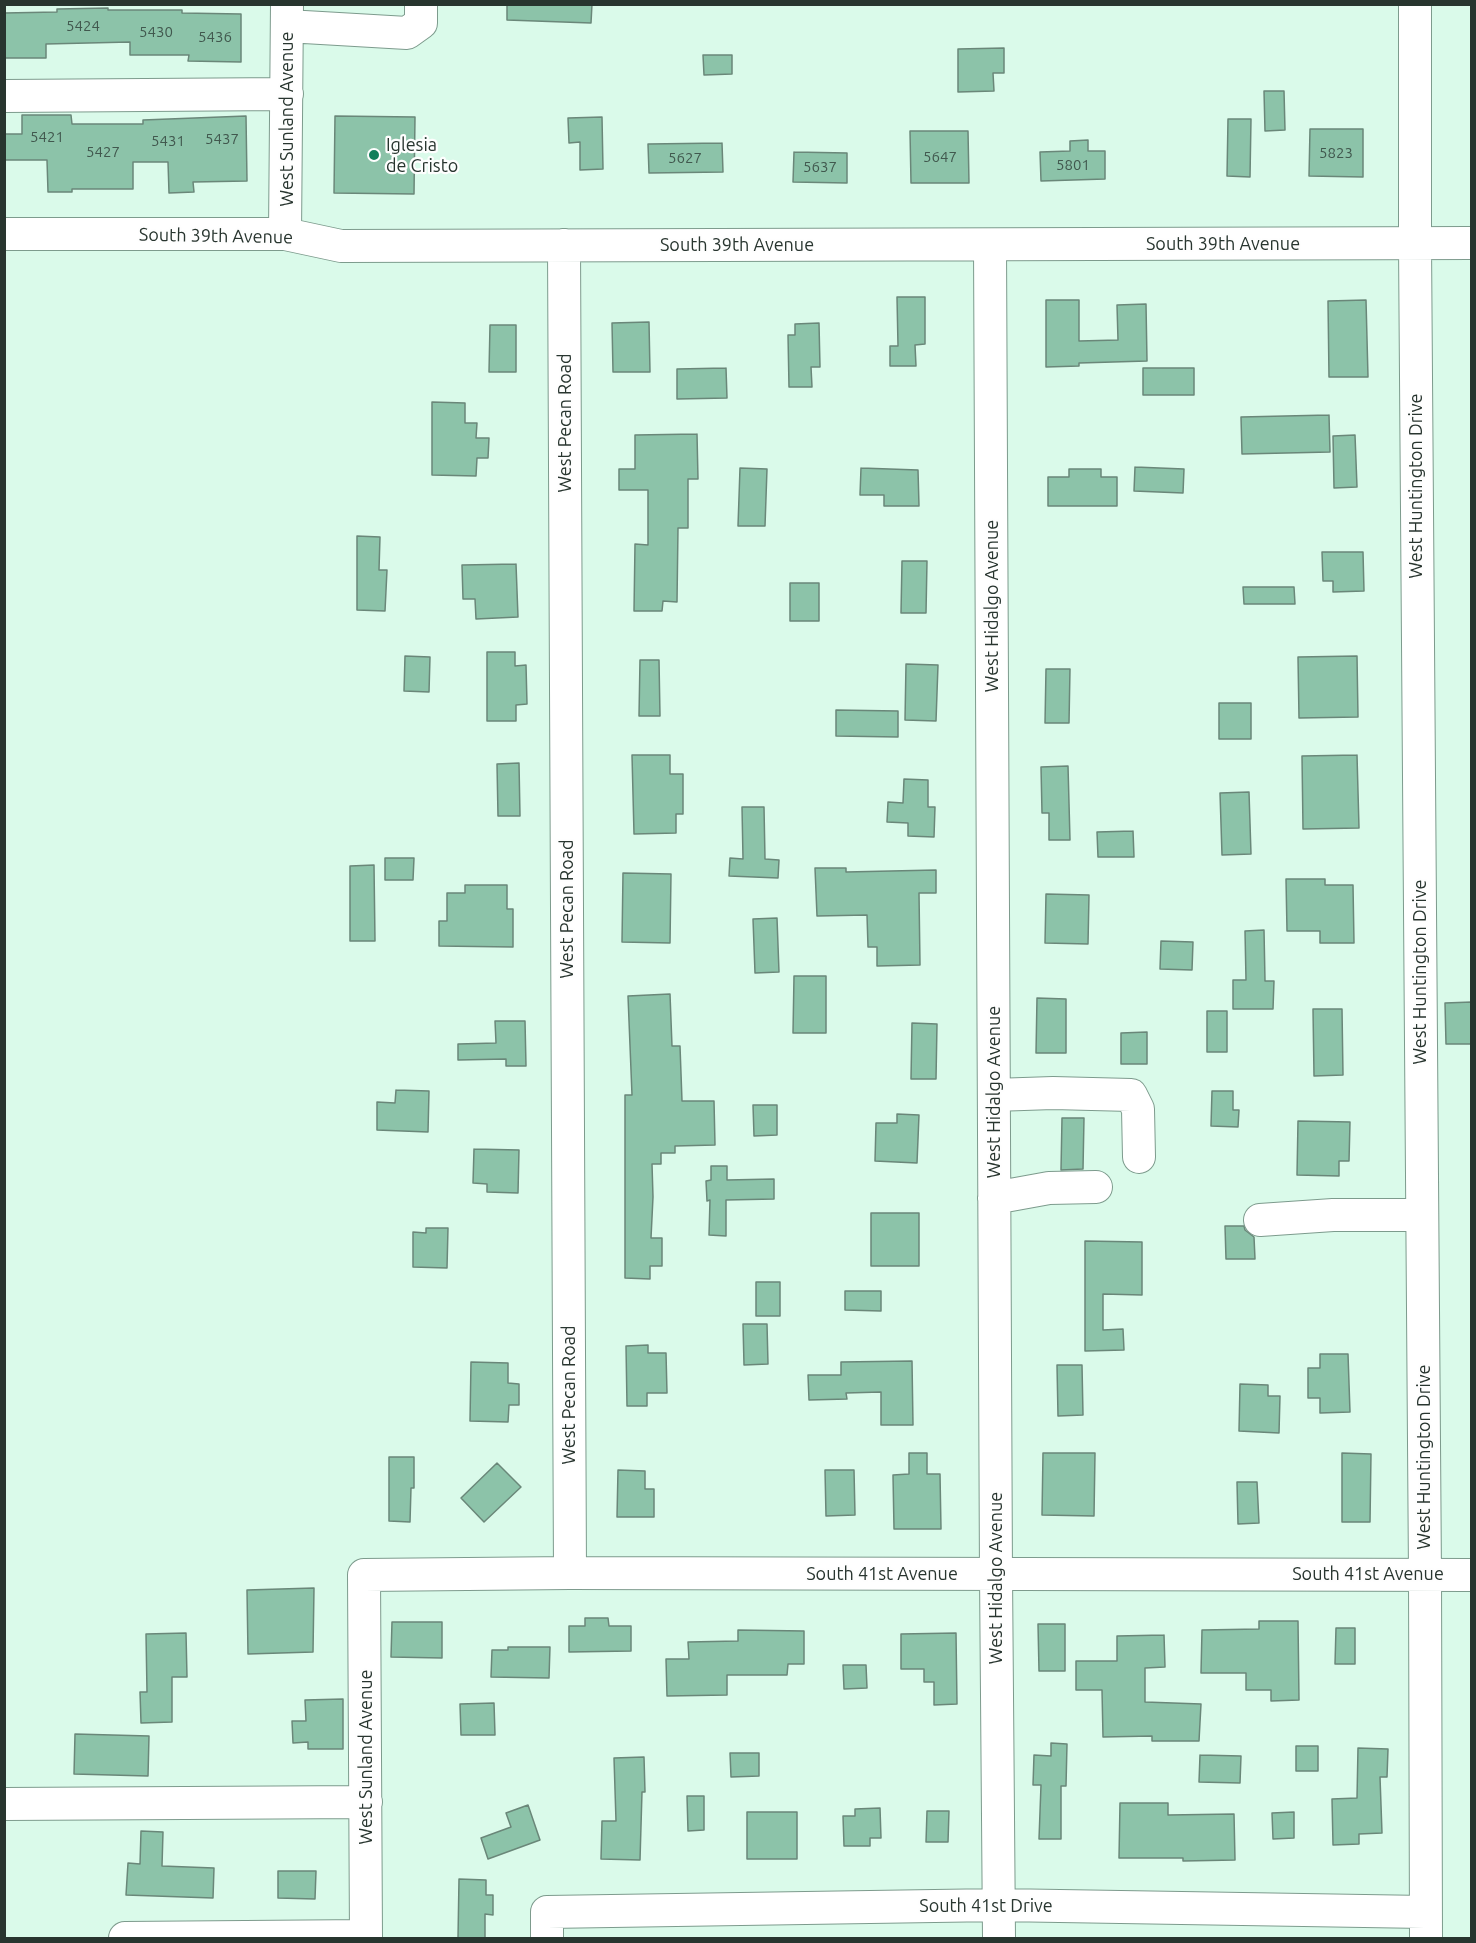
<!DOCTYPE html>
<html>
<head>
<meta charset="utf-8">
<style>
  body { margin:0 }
  #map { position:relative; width:1476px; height:1943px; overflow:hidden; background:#dafaea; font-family:Ubuntu,sans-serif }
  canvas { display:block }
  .frame { position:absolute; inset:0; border:6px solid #28352f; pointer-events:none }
</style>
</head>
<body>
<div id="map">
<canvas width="1476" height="1943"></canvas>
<div class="frame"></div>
</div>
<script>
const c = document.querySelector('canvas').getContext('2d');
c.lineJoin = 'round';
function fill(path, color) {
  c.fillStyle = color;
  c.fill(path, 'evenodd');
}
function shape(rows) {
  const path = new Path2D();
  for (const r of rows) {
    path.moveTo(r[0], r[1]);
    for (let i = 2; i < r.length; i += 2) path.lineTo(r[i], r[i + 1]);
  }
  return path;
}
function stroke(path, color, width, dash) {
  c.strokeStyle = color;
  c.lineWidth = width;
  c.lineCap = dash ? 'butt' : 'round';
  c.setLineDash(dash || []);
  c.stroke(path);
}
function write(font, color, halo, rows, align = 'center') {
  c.font = font + ' Ubuntu,sans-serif';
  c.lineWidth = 4.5;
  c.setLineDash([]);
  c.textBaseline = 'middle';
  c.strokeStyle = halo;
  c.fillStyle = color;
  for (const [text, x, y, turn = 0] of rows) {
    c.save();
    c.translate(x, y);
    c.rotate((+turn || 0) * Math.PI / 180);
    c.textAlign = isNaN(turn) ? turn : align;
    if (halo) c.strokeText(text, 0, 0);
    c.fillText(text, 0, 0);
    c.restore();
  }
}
const building = shape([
  [507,4,592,4,591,23,507,20,507,4],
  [108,8,108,10,182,10,182,13,241,14,241,62,188,61,189,55,130,55,130,42,46,44,46,58,4,58,4,13,57,12,57,9,108,8],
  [1004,48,1004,73,993,73,994,91,958,92,958,49,1004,48],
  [703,55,732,55,732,74,704,75,703,55],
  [1264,91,1284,91,1285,130,1265,131,1264,91],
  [22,115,71,115,72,124,143,124,143,120,246,116,247,181,193,182,194,192,169,193,168,162,133,162,133,189,72,189,72,192,48,192,47,160,4,160,4,134,22,134,22,115],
  [335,116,415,117,414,194,334,193,335,116],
  [602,117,603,169,580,170,580,142,569,143,568,118,602,117],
  [1228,119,1251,119,1250,177,1227,176,1228,119],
  [1310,129,1363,129,1363,177,1309,176,1310,129],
  [910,131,968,131,969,183,911,183,910,131],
  [1088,140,1088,151,1105,151,1105,179,1041,181,1040,152,1070,151,1070,141,1088,140],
  [722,143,723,172,649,173,648,144,722,143],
  [794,152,847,153,847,183,793,182,794,152],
  [897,297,925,297,925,344,915,345,916,366,890,366,890,346,898,346,897,297],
  [1046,300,1079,300,1079,341,1118,340,1117,305,1146,304,1147,361,1079,363,1079,366,1046,367,1046,300],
  [1366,300,1368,377,1329,377,1328,301,1366,300],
  [649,322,650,372,613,372,612,323,649,322],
  [819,323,820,367,811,367,812,387,789,387,788,335,795,335,795,324,819,323],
  [490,325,516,325,516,372,489,372,490,325],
  [726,368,727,398,677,399,677,369,726,368],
  [1143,368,1194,368,1194,395,1143,395,1143,368],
  [432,402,465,403,465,423,477,423,476,438,489,438,488,458,477,458,476,476,432,475,432,402],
  [1329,415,1330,452,1242,454,1241,417,1329,415],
  [697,434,698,479,688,479,688,528,678,528,677,602,663,601,662,611,634,611,635,544,648,545,648,490,619,490,619,469,635,469,635,435,697,434],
  [1355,435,1357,487,1334,488,1333,436,1355,435],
  [1135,467,1184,469,1183,493,1134,491,1135,467],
  [740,468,767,469,765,526,738,526,740,468],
  [861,468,918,470,919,506,884,506,884,495,860,495,861,468],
  [1069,469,1101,469,1101,477,1117,477,1117,506,1048,506,1048,477,1069,477,1069,469],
  [357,536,380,537,379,570,387,570,385,611,357,610,357,536],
  [1322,552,1363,552,1364,591,1333,592,1333,581,1323,581,1322,552],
  [902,561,927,561,926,613,901,613,902,561],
  [516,564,518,617,476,619,475,599,463,599,462,565,516,564],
  [790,583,819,583,819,621,790,621,790,583],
  [1243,587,1294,587,1295,604,1244,604,1243,587],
  [487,652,515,652,515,666,526,665,527,704,516,705,516,721,487,721,487,652],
  [405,656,430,657,429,692,404,691,405,656],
  [1357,656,1358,717,1299,718,1298,657,1357,656],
  [640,660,659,660,660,716,639,716,640,660],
  [906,664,938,665,936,721,905,720,906,664],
  [1046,669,1070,669,1069,723,1045,723,1046,669],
  [1219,703,1251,703,1251,739,1219,739,1219,703],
  [836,710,898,711,898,737,836,736,836,710],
  [632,755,670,755,670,774,683,774,683,814,676,814,676,833,634,834,632,755],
  [1357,755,1359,828,1303,829,1302,756,1357,755],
  [519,763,520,816,498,816,497,764,519,763],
  [1068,766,1070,840,1049,840,1049,813,1042,813,1041,767,1068,766],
  [904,779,928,780,928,807,935,807,934,837,908,836,908,823,887,822,888,802,903,803,904,779],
  [1249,792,1251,854,1222,855,1220,793,1249,792],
  [742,807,764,807,765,859,779,860,778,878,729,876,730,858,743,859,742,807],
  [1133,831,1134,857,1098,857,1097,832,1133,831],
  [385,858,414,858,413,880,385,880,385,858],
  [374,865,375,941,350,941,350,866,374,865],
  [815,868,846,868,846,872,936,870,936,893,919,893,920,965,877,966,877,947,868,947,867,915,817,916,815,868],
  [623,873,671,874,670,943,622,942,623,873],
  [1286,879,1325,879,1325,885,1353,885,1354,943,1320,943,1320,931,1287,931,1286,879],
  [465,885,507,885,507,909,513,909,513,947,439,946,439,921,447,921,447,893,465,893,465,885],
  [1046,894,1089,895,1088,944,1045,943,1046,894],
  [777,918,779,972,755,973,753,919,777,918],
  [1264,930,1265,981,1274,981,1273,1009,1233,1009,1233,980,1246,980,1245,931,1264,930],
  [1161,941,1193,942,1192,970,1160,969,1161,941],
  [794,976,826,976,826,1033,793,1033,794,976],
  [670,994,672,1046,680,1046,682,1101,714,1101,715,1145,675,1146,675,1153,661,1153,661,1164,652,1164,653,1197,651,1238,662,1238,662,1266,650,1266,650,1279,625,1278,625,1095,632,1095,628,996,670,994],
  [1037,998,1066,999,1066,1053,1036,1053,1037,998],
  [1472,1002,1472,1044,1446,1044,1445,1003,1472,1002],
  [1313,1009,1342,1009,1343,1075,1314,1076,1313,1009],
  [1207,1011,1227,1011,1227,1052,1207,1052,1207,1011],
  [495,1021,525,1021,526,1066,506,1066,506,1059,458,1060,458,1044,496,1043,495,1021],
  [912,1023,937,1024,936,1079,911,1079,912,1023],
  [1147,1032,1147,1064,1121,1064,1121,1033,1147,1032],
  [396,1090,429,1091,428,1132,377,1130,377,1102,395,1103,396,1090],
  [1212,1091,1233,1091,1233,1110,1239,1110,1238,1127,1211,1126,1212,1091],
  [753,1105,777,1105,777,1135,754,1136,753,1105],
  [897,1114,919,1115,917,1163,875,1161,876,1123,897,1123,897,1114],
  [1062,1118,1084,1118,1083,1169,1061,1170,1062,1118],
  [1298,1121,1350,1122,1349,1161,1339,1161,1339,1176,1297,1175,1298,1121],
  [474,1149,519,1150,518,1193,487,1192,487,1184,473,1183,474,1149],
  [711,1166,727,1166,727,1180,774,1179,774,1199,726,1200,726,1236,709,1235,710,1200,707,1201,706,1181,711,1180,711,1166],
  [871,1213,919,1213,919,1266,871,1266,871,1213],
  [1225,1226,1244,1226,1245,1230,1254,1237,1255,1259,1226,1259,1225,1226],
  [426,1228,448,1228,447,1268,413,1267,413,1232,426,1233,426,1228],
  [1085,1241,1142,1242,1142,1295,1103,1294,1103,1330,1123,1329,1124,1350,1085,1351,1085,1241],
  [756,1282,780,1282,780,1316,756,1316,756,1282],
  [845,1291,881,1291,881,1311,845,1310,845,1291],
  [743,1324,767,1324,768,1364,744,1365,743,1324],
  [648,1345,648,1353,666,1353,667,1393,647,1393,647,1406,627,1406,626,1346,648,1345],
  [1320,1354,1348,1354,1350,1412,1320,1413,1320,1398,1308,1398,1308,1368,1320,1368,1320,1354],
  [912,1361,913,1425,881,1425,881,1392,846,1393,847,1399,809,1400,808,1375,841,1375,841,1362,912,1361],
  [471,1362,508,1363,508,1383,519,1384,519,1405,509,1405,508,1422,470,1421,471,1362],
  [1057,1365,1082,1365,1083,1415,1058,1416,1057,1365],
  [1240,1384,1268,1385,1268,1396,1280,1396,1279,1433,1239,1431,1240,1384],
  [909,1453,927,1453,927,1474,940,1474,941,1529,894,1529,893,1475,909,1474,909,1453],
  [1043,1453,1095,1453,1094,1516,1042,1515,1043,1453],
  [1342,1453,1371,1454,1370,1522,1342,1522,1342,1453],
  [389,1457,414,1457,414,1488,411,1488,410,1522,389,1521,389,1457],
  [497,1463,521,1487,484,1522,461,1498,497,1463],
  [618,1470,645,1471,645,1489,654,1489,654,1517,617,1517,618,1470],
  [825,1470,854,1470,855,1515,826,1516,825,1470],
  [1237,1482,1257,1482,1259,1523,1238,1524,1237,1482],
  [314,1588,313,1652,248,1654,247,1590,314,1588],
  [585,1618,608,1618,609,1626,631,1626,631,1651,569,1652,569,1626,585,1626,585,1618],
  [1259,1621,1298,1621,1299,1700,1271,1701,1271,1690,1246,1690,1246,1673,1201,1673,1202,1630,1259,1629,1259,1621],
  [392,1622,442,1622,442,1658,391,1657,392,1622],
  [1038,1624,1065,1624,1065,1671,1039,1671,1038,1624],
  [1336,1628,1355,1628,1355,1664,1335,1664,1336,1628],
  [738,1630,804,1631,804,1664,788,1664,787,1675,727,1675,727,1695,667,1696,666,1659,689,1659,688,1642,738,1641,738,1630],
  [186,1633,187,1677,172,1677,172,1722,141,1723,140,1692,147,1692,146,1634,186,1633],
  [956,1633,957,1704,934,1705,934,1682,924,1682,924,1669,901,1669,901,1634,956,1633],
  [1164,1635,1165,1667,1145,1668,1145,1702,1201,1704,1199,1741,1152,1741,1152,1736,1103,1737,1102,1690,1076,1690,1076,1661,1117,1661,1117,1636,1164,1635],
  [508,1647,550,1647,549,1678,491,1677,492,1650,508,1650,508,1647],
  [843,1665,866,1665,867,1688,844,1689,843,1665],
  [343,1699,343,1749,308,1749,308,1742,293,1743,292,1721,306,1721,305,1700,343,1699],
  [494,1703,495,1735,461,1735,460,1704,494,1703],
  [75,1734,149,1736,148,1776,74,1774,75,1734],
  [1051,1743,1067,1744,1066,1786,1061,1786,1061,1839,1039,1839,1041,1785,1033,1785,1034,1755,1051,1756,1051,1743],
  [1296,1746,1318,1746,1318,1771,1296,1771,1296,1746],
  [1358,1748,1388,1749,1387,1777,1380,1777,1382,1833,1359,1834,1359,1844,1333,1845,1332,1799,1357,1798,1358,1748],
  [730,1753,759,1753,759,1776,731,1777,730,1753],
  [1200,1755,1241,1756,1240,1783,1199,1782,1200,1755],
  [644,1757,645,1792,642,1792,640,1860,601,1859,602,1821,616,1821,614,1758,644,1757],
  [687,1796,704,1796,704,1830,688,1831,687,1796],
  [1120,1803,1168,1803,1168,1815,1234,1814,1235,1860,1183,1861,1183,1858,1119,1858,1120,1803],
  [528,1805,540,1840,488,1859,481,1838,511,1827,506,1813,528,1805],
  [880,1808,881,1838,870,1838,870,1846,844,1846,843,1816,855,1816,855,1809,880,1808],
  [927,1811,949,1811,948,1842,926,1842,927,1811],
  [747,1812,797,1812,797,1859,747,1859,747,1812],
  [1294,1812,1294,1838,1273,1839,1272,1813,1294,1812],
  [141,1831,163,1832,162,1866,214,1868,213,1898,126,1895,128,1863,140,1864,141,1831],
  [278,1871,316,1871,315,1899,278,1898,278,1871],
  [459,1879,486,1880,486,1895,493,1895,493,1915,485,1914,485,1938,458,1938,459,1879]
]);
fill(building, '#8cc3a9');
stroke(building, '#6a8779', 1.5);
const minor = shape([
  [1415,4,1415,244,1425,1574,1426,1938],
  [287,26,407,33,421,23,421,4],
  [4,96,287,94],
  [4,234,285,234,341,246,1472,243],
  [285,234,287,4],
  [564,245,570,1573],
  [990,245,996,1574,999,1938],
  [994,1095,1053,1093,1131,1095,1138,1109,1139,1157],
  [994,1198,1049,1188,1096,1187],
  [1260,1220,1333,1215,1422,1215],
  [4,1804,366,1802],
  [125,1938,366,1936],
  [366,1938,364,1575,570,1573,1472,1575],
  [547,1938,547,1912,999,1905,1425,1912]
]);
stroke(minor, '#7d9b8d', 34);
stroke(minor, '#fff', 32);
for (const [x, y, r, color] of [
  [374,155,6,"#117e5a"]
]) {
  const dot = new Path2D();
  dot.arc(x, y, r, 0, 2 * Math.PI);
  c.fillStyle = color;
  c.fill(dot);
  stroke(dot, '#fefefe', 2);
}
write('15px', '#41584e', null, [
  ["5424",83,26],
  ["5430",156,32],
  ["5436",215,37],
  ["5421",47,137],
  ["5437",222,139],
  ["5431",168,141],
  ["5427",103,152],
  ["5823",1336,153],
  ["5647",940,157],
  ["5627",685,158],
  ["5801",1073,165],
  ["5637",820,167]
]);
write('18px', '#28352f', '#fefefe', [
  ["West Sunland Avenue",287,119,-90],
  ["South 39th Avenue",216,236,1],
  ["South 39th Avenue",1223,244],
  ["South 39th Avenue",737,245],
  ["West Pecan Road",565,423,-90],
  ["West Huntington Drive",1416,486,-90],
  ["West Hidalgo Avenue",992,606,-90],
  ["West Pecan Road",567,909,-90],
  ["West Huntington Drive",1420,972,-90],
  ["West Hidalgo Avenue",994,1092,-90],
  ["West Pecan Road",569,1395,-90],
  ["West Huntington Drive",1424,1457,-90],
  ["South 41st Avenue",882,1574],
  ["South 41st Avenue",1368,1574],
  ["West Hidalgo Avenue",996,1578,-90],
  ["West Sunland Avenue",366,1757,-90],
  ["South 41st Drive",986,1906]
]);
write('18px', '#28352f', '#fefefe', [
  ["Iglesia",386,145],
  ["de Cristo",386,166]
], 'left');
</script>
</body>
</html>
